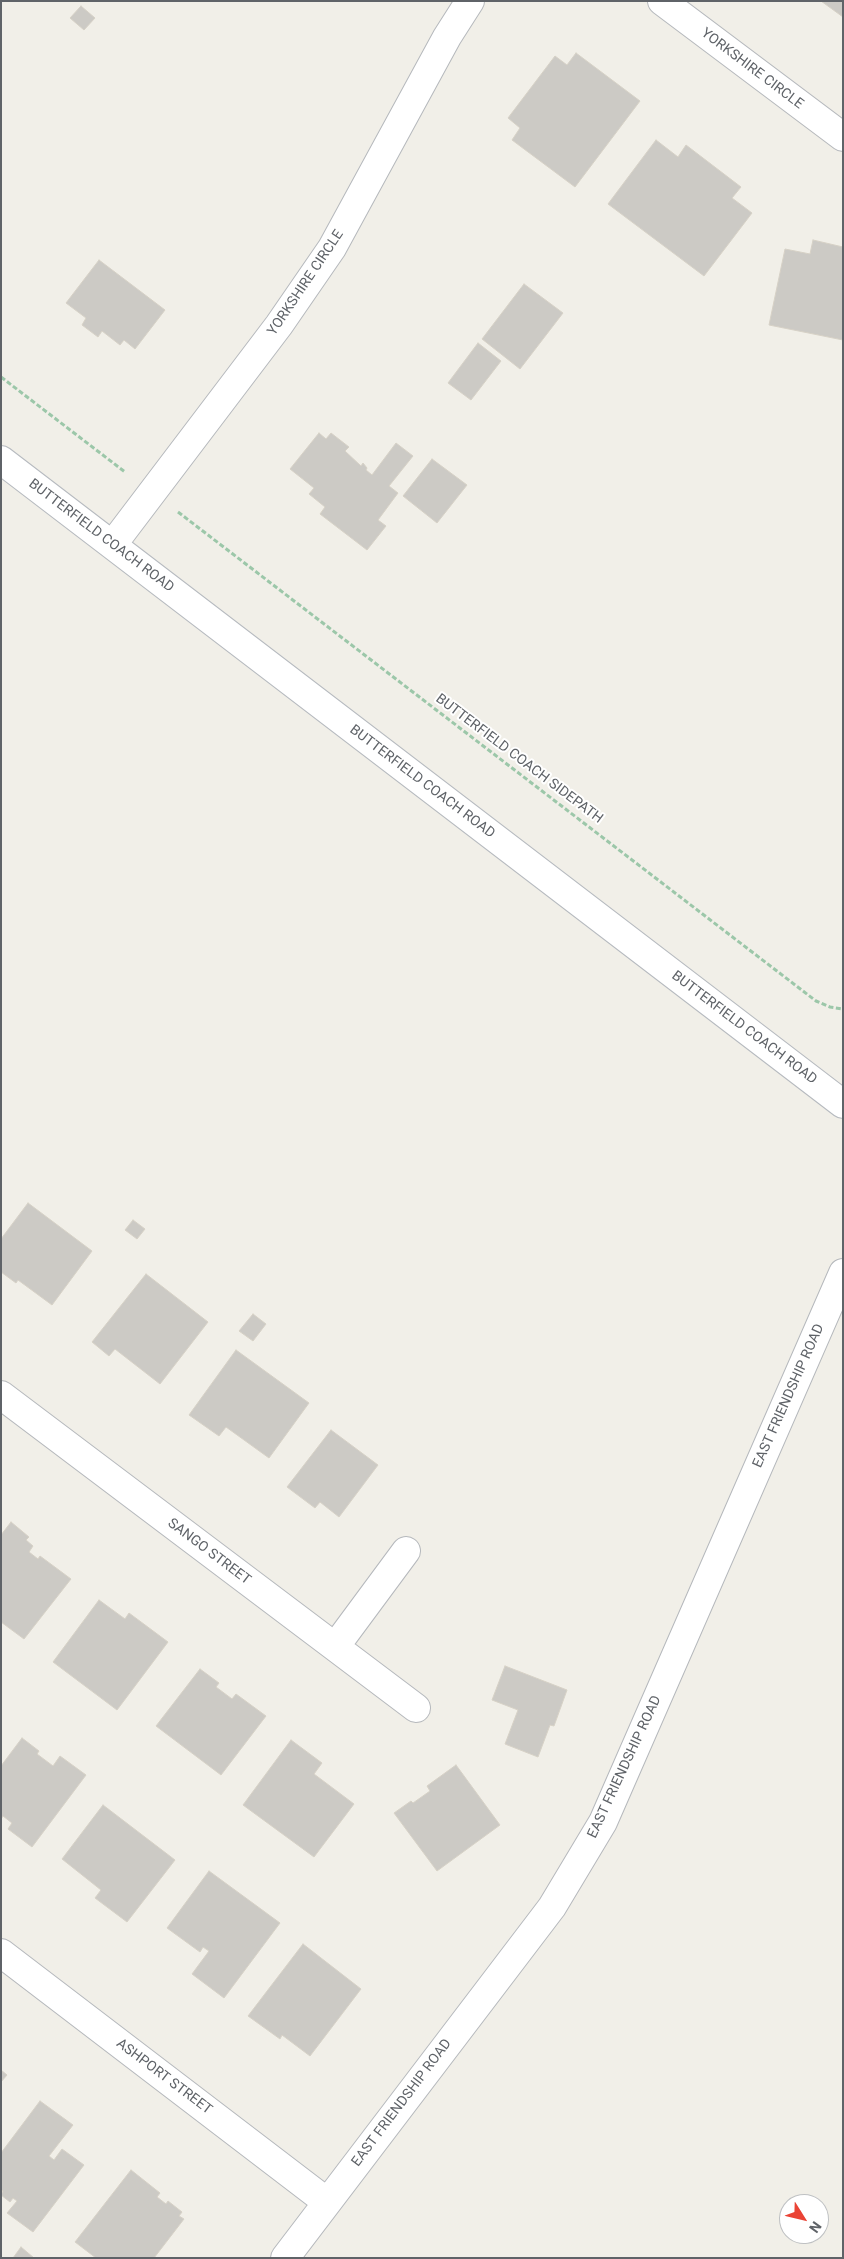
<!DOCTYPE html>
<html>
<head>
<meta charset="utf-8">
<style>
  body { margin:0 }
  #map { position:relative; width:844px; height:2259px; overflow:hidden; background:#f1efe8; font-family:Roboto,sans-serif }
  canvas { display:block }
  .frame { position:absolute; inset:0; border:2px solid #5f6368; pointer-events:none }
  .north { position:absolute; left:779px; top:2194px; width:50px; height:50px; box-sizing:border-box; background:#fff; border:1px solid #bfc1c3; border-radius:50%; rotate:126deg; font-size:14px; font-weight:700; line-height:20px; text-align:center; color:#5f6368 }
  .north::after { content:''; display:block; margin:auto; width:18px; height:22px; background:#ea4335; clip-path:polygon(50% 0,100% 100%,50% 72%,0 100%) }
</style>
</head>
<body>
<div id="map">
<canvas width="844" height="2259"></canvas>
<div class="frame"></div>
<div class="north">N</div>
</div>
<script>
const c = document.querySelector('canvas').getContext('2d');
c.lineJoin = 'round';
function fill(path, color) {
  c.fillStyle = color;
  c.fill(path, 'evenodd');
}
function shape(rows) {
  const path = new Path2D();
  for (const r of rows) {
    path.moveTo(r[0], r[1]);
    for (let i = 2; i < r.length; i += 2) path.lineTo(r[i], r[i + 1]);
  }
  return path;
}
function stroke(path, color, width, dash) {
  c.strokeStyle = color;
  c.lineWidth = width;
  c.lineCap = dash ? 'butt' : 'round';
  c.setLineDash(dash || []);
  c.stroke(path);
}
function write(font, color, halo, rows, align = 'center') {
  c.font = font + ' Roboto,sans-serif';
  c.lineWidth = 4;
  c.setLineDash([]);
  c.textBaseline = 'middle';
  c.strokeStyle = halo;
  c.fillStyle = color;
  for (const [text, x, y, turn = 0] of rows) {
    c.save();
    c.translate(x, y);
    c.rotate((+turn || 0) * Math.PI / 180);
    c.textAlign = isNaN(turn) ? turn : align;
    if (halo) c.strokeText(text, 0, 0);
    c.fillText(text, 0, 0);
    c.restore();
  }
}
const building = shape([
  [821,1,843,1,843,17,821,1],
  [81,6,95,18,84,30,70,18,81,6],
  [576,53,640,101,575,187,512,140,520,128,508,118,555,56,567,65,576,53],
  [656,140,678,157,686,145,741,187,732,198,752,213,704,276,608,204,656,140],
  [813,240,843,247,843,340,769,325,785,249,810,254,813,240],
  [99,260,165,310,135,349,124,340,120,345,102,331,98,337,82,325,86,318,66,303,99,260],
  [524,284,563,313,520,369,482,339,524,284],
  [478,343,501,361,471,400,448,383,478,343],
  [319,433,326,439,331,433,349,447,345,451,361,466,363,463,367,468,366,470,372,475,396,443,413,456,389,486,398,493,378,520,386,526,367,550,320,514,325,507,309,494,314,488,290,469,319,433],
  [432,459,467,485,437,523,403,496,432,459],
  [28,1203,92,1251,52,1305,18,1280,16,1283,1,1272,1,1239,28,1203],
  [133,1220,145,1229,137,1239,125,1230,133,1220],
  [146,1274,208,1322,160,1384,115,1349,109,1356,92,1342,146,1274],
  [253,1314,266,1324,253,1341,239,1331,253,1314],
  [236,1350,309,1403,269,1458,226,1427,219,1436,189,1415,236,1350],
  [331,1430,378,1465,339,1517,320,1502,315,1508,287,1487,331,1430],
  [11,1522,29,1537,26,1540,33,1546,29,1552,38,1559,40,1556,71,1579,24,1639,1,1622,1,1535,11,1522],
  [99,1600,125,1619,129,1613,168,1642,117,1710,53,1662,99,1600],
  [505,1666,567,1690,554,1726,550,1725,538,1757,505,1744,518,1710,492,1700,505,1666],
  [200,1669,219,1683,216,1687,232,1699,236,1694,266,1716,221,1775,156,1726,200,1669],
  [22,1738,39,1751,37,1754,53,1766,60,1756,86,1775,32,1847,8,1829,12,1823,3,1816,1,1819,1,1766,22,1738],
  [291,1740,322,1763,314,1774,354,1804,314,1857,243,1805,291,1740],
  [456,1765,500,1825,437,1871,394,1813,411,1801,413,1803,430,1791,427,1786,456,1765],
  [103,1805,175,1860,127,1922,95,1898,101,1890,62,1859,103,1805],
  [209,1871,280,1923,224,1998,192,1974,209,1951,203,1947,200,1952,167,1928,209,1871],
  [303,1944,361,1989,310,2056,282,2035,280,2039,248,2016,303,1944],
  [1,2070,7,2075,1,2082,1,2070],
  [40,2101,73,2125,49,2156,54,2160,62,2149,84,2165,33,2232,7,2213,17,2201,13,2198,10,2202,1,2195,3,2191,1,2189,1,2153,40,2101],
  [131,2170,160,2193,157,2197,166,2204,168,2201,182,2212,179,2216,184,2219,154,2258,96,2258,75,2242,131,2170],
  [21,2247,34,2258,13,2258,21,2247]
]);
fill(building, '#cccac5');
stroke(building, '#d6d1c6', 1);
const minor = shape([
  [662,1,843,137],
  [113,544,279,325,332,248,447,37,470,1],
  [1,1395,416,1708],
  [335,1647,406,1551],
  [1,1953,327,2202],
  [285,2258,552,1907,603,1822,843,1273]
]);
const secondary = shape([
  [1,460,843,1104]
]);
stroke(minor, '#b5b8bc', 30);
stroke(secondary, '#b6babf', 30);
stroke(shape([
  [1,377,125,472],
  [178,512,816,1001,830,1007,843,1009]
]), '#9cc7a9', 3, [5, 2.5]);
stroke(minor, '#fff', 28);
stroke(secondary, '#fff', 28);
write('14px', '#5f6368', '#fff', [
  ["YORKSHIRE CIRCLE",752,69,37],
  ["YORKSHIRE CIRCLE",306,283,-56],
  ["BUTTERFIELD COACH ROAD",101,536,37],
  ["BUTTERFIELD COACH SIDEPATH",519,759,37],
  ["BUTTERFIELD COACH ROAD",422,782,37],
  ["BUTTERFIELD COACH ROAD",744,1028,37],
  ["EAST FRIENDSHIP ROAD",789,1396,-66],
  ["SANGO STREET",209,1552,37],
  ["EAST FRIENDSHIP ROAD",625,1767,-65],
  ["ASHPORT STREET",164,2077,37],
  ["EAST FRIENDSHIP ROAD",402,2103,-53]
]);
</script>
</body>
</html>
